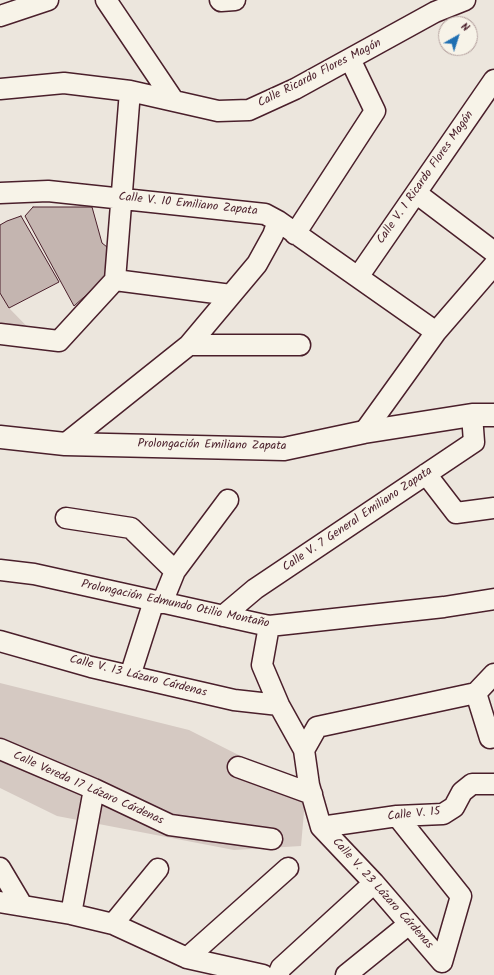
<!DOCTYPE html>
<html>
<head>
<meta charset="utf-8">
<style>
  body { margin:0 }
  #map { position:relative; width:494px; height:975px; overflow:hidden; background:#ece6dd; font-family:Kalam,sans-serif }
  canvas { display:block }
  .north { position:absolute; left:438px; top:16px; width:40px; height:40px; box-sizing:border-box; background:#f7f3e8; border:1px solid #b29e9c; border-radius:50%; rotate:39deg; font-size:11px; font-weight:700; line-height:16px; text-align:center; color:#4a1f2b }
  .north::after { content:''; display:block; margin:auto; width:14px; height:18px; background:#1f6fb2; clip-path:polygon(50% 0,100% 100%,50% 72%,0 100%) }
</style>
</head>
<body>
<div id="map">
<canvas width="494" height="975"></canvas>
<div class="north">N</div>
</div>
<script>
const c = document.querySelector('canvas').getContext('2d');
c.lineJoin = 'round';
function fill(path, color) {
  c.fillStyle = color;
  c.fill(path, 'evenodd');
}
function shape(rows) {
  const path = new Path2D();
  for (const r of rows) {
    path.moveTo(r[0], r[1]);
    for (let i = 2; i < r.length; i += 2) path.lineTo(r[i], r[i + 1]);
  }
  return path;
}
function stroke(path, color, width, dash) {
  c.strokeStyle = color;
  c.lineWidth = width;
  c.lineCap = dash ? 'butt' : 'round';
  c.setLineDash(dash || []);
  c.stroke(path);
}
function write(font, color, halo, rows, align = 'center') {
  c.font = font + ' Kalam,sans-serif';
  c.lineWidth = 3;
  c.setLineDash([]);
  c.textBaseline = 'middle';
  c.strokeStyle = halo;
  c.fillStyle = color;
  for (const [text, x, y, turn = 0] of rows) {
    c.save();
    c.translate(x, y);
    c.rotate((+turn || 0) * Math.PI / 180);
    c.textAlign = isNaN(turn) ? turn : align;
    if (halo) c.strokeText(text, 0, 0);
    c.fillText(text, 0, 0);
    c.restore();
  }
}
fill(shape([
  [0,293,9,308,47,347,0,339],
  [0,683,189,730,306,789,301,846,234,850,57,816,0,788]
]), '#d5c9c2');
const building = shape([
  [33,207,92,207,102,243,107,247,113,271,74,306,25,216,33,207],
  [21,216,59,282,9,308,0,293,0,225,7,221,21,216]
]);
fill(building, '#c4b5b0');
stroke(building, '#4a1f2b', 1);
const minor = shape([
  [106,0,174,101],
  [220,0,221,1,235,0],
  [0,16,48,0],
  [0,89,64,83,130,91,218,111,249,110,295,89,435,12,465,0],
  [0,193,48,191,265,214,278,221,436,332],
  [416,193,494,252],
  [295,234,375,111,350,59],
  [358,277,494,80],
  [115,280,231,295],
  [0,334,59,341,115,280,130,91],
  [189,345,300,345],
  [364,432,436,332,494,265],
  [65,444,189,345,257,264,273,235,278,221],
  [426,474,456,513,494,508],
  [66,518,131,528,175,571],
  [0,570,34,574,269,626,444,607,494,599],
  [162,603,175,571,228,500],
  [223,616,255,589,474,442,472,415],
  [269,626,262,665,279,705,304,750,309,785,321,827,374,883,442,962],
  [0,641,91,667,234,700,279,705],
  [130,676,154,601],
  [476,693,490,738],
  [476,693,494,674],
  [0,749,94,789,170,825,272,839],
  [304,750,317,727,476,693],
  [238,767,312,794],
  [397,816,461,896,442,962],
  [321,827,397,816,443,814,454,807,462,792,472,784,494,784],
  [0,868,22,905],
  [0,902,71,914,113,924,187,958,263,975],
  [71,914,94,789],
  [113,924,158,869],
  [187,958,288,868],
  [278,975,281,968,374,883],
  [346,975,409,924]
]);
const major = shape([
  [0,437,65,444,284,449,364,432,472,415,494,415]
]);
stroke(minor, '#4a1f2b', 23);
stroke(major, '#4a1f2b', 25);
stroke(minor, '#f7f3e8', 20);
stroke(major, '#f7f3e8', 22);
write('12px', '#4a1f2b', '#f7f3e8', [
  ["Calle Ricardo Flores Magón",320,74,-27],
  ["Calle V. 1 Ricardo Flores Magón",426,178,-55],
  ["Calle V. 10 Emiliano Zapata",188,205,6],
  ["Prolongación Emiliano Zapata",212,446,1],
  ["Calle V. 7 General Emiliano Zapata",358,520,-34],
  ["Prolongación Edmundo Otilio Montaño",175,605,12],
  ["Calle V. 13 Lázaro Cárdenas",138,677,14],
  ["Calle Vereda 17 Lázaro Cárdenas",88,789,24],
  ["Calle V. 15",414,815,-6],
  ["Calle V. 23 Lázaro Cárdenas",382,894,48]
]);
</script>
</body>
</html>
